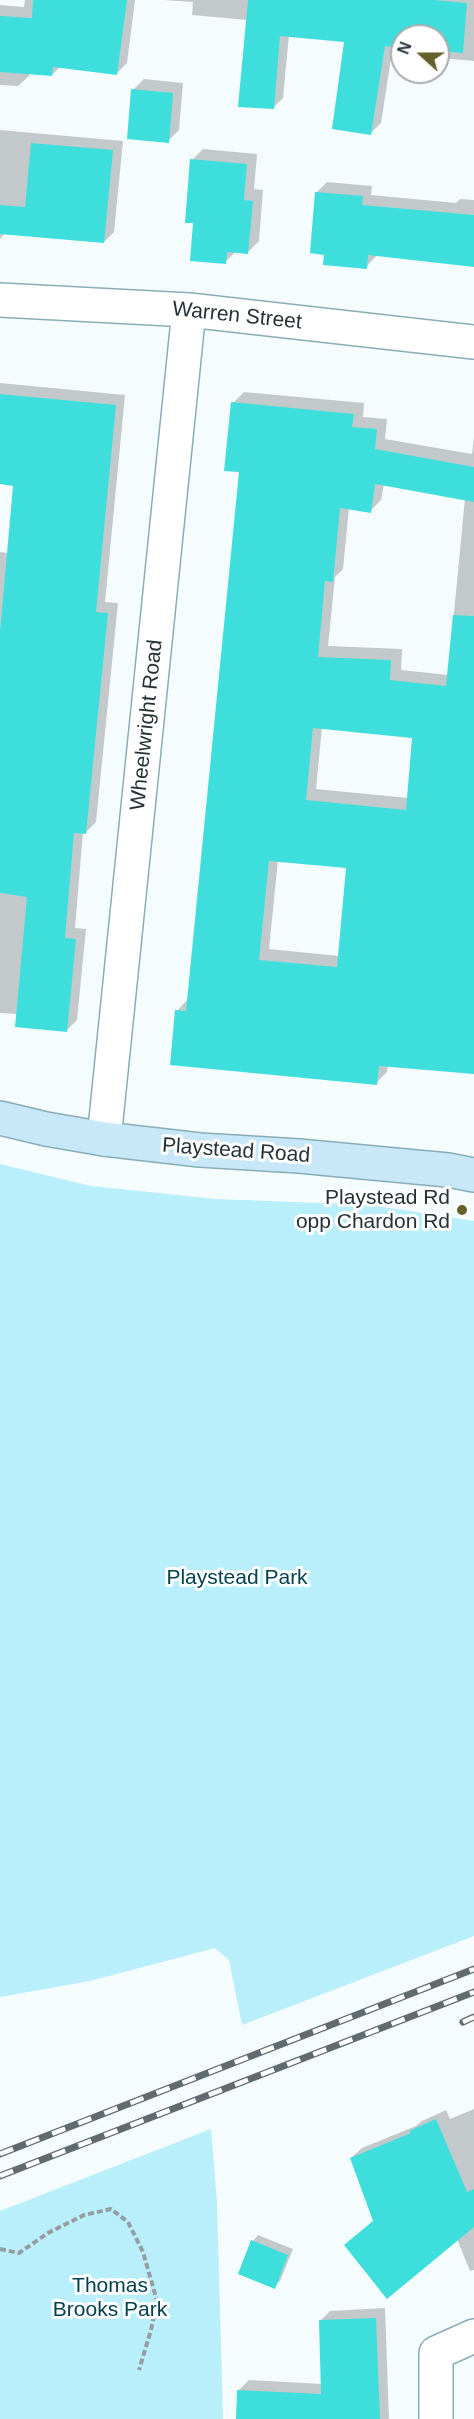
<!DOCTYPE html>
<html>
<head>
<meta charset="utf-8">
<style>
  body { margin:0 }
  #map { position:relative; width:474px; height:2419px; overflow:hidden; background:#f4fcfe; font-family:Arial,sans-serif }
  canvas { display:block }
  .north { position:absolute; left:390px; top:24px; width:60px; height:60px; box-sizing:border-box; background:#fff; border:2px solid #a8adaf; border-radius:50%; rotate:291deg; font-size:16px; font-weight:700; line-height:24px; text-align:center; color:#253337 }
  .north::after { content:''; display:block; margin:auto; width:21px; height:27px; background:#64602c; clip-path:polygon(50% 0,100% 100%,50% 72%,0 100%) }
</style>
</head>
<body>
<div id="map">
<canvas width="474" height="2419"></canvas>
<div class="north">N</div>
</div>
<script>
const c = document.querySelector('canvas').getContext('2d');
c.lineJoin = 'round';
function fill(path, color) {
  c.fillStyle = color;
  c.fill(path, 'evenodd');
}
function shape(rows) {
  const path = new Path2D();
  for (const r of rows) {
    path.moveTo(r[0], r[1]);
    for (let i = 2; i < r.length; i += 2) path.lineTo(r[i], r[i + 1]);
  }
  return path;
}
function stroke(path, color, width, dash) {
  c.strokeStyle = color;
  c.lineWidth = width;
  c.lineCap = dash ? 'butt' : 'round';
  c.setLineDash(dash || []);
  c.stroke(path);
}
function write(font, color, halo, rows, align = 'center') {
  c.font = font + ' Arial,sans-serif';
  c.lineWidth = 6;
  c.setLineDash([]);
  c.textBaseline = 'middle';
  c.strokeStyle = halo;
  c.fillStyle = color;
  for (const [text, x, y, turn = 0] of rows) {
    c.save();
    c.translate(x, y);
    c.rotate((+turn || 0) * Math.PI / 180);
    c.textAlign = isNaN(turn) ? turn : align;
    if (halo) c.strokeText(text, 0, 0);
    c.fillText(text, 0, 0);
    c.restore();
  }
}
fill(shape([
  [0,1164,91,1186,216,1199,371,1205,474,1221,474,1936,242,2025,229,1960,215,1948,90,1981,0,1997],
  [211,2129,217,2202,223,2419,0,2419,0,2211]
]), '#b9eefb');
fill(shape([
  [25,0,135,0,127,63,117,73,61,66,52,75,29,73,29,76,18,86,0,85,0,5,24,7],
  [163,0,474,0,474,61,441,58,438,36,402,36,402,46,393,46,381,123,371,133,345,40,289,35,283,98,273,108,247,20,192,15,193,2],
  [144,79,183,83,179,130,168,141,133,90],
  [0,130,123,141,114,232,104,242,5,233,0,239],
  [203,149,257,154,254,189,263,190,259,241,248,252,236,251,225,262,195,222,192,160],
  [327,182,372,186,371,195,456,203,460,199,474,200,474,265,377,255,366,267,326,253,316,193],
  [0,383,125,395,105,602,118,603,96,822,86,832,83,832,75,928,86,929,77,1020,66,1031,18,1014,0,1013,0,552,8,553,15,484,0,483],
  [244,392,364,403,363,417,387,419,385,439,472,454,474,438,474,1073,388,1065,387,1072,376,1083,177,1011,188,999,240,471,233,403],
  [384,484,465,498,448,675,401,670,402,649,328,646,335,577,343,569,349,508,370,511,381,500],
  [322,727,414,737,408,798,316,789],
  [278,860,347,867,339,956,269,949],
  [474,2109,474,2270,470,2271,457,2239,346,2245,374,2220,351,2158,362,2148,416,2126,422,2121,446,2110,450,2119],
  [258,2235,293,2249,280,2281,274,2287,253,2241],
  [385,2308,389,2419,237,2419,239,2390,249,2380,322,2384,320,2321,330,2311]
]), '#0003');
fill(shape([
  [33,0,127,0,117,75,53,67,52,76,0,72,0,16,32,18],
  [248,0,434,0,467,3,463,53,438,51,438,36,402,36,402,48,385,46,371,135,332,129,344,42,280,36,274,109,238,107],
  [131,89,173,93,169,143,127,139],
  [31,143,113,150,104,243,0,234,0,205,25,207],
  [190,159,247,164,244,200,253,201,248,254,227,252,226,264,190,261,193,223,185,223],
  [315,192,363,196,362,205,474,215,474,267,368,255,367,269,323,265,324,255,310,253],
  [0,394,116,405,96,612,108,613,86,834,74,833,65,938,76,939,67,1032,15,1027,27,897,0,893,0,632,13,486,0,484],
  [231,402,354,414,352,427,377,429,375,449,474,467,474,502,375,484,371,513,340,508,333,582,325,581,318,657,391,660,390,680,446,686,453,615,474,616,474,1074,379,1066,377,1085,170,1065,175,1010,186,1011,239,472,224,471],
  [313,728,412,738,406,810,306,800],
  [269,861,346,868,337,967,259,960],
  [436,2119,467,2192,474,2189,474,2227,387,2299,344,2245,373,2221,350,2158,411,2133,409,2131],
  [251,2240,288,2255,275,2289,238,2274],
  [376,2318,380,2419,236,2419,237,2390,321,2394,319,2320]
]), '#3ddedb');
const street = shape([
  [0,300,189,310,474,342],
  [104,1139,189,310],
  [436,2419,436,2353,474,2336]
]);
const secondary = shape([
  [0,1118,46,1129,104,1139,200,1150,299,1156,448,1170,474,1175]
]);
stroke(street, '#89adb6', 36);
stroke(secondary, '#89adb6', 36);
stroke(shape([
  [0,2249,19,2253,48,2233,84,2215,111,2209,128,2222,143,2252,157,2301,151,2330,139,2370]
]), '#949ea1', 4, [6, 3]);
stroke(street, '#fff', 33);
stroke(secondary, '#c8e8fa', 33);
const rail = shape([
  [463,2022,474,2017],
  [0,2154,474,1969],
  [0,2176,474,1992]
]);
stroke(rail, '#5f6b6e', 7);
stroke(rail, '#fff', 4.5, [14]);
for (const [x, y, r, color] of [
  [462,1210,6,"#64602c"]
]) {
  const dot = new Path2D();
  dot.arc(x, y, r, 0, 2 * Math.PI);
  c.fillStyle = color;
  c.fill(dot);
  stroke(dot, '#fff', 2);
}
write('21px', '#253337', '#fff', [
  ["Warren Street",237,316,6],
  ["Wheelwright Road",147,725,-84],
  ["Playstead Road",236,1151,4]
]);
write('21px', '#253337', '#fff', [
  ["Playstead Rd",450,1198],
  ["opp Chardon Rd",450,1222]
], 'right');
write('21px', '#004350', '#fff', [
  ["Playstead Park",237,1578],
  ["Thomas",110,2286],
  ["Brooks Park",110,2310]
]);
</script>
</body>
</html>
